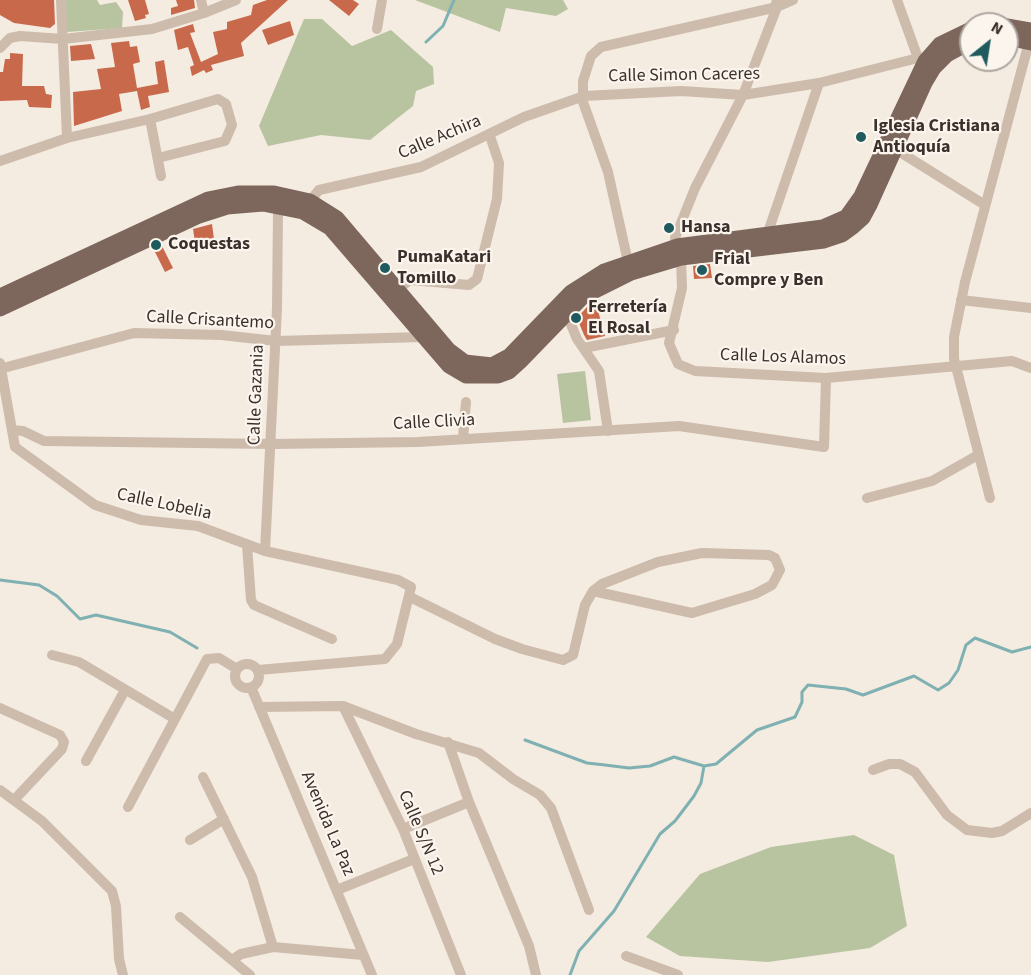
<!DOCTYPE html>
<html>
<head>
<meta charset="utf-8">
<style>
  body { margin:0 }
  #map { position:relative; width:1031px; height:975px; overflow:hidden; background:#f4ebe1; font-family:"Source Sans 3",sans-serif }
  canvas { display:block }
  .north { position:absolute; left:959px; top:12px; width:60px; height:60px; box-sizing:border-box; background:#fbf5ee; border:2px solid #aea6a0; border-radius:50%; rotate:30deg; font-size:16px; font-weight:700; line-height:24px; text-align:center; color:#3b302b }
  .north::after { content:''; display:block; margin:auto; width:21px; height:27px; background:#1f5a5e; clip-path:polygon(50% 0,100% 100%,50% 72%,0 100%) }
</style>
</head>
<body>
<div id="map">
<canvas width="1031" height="975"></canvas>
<div class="north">N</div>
</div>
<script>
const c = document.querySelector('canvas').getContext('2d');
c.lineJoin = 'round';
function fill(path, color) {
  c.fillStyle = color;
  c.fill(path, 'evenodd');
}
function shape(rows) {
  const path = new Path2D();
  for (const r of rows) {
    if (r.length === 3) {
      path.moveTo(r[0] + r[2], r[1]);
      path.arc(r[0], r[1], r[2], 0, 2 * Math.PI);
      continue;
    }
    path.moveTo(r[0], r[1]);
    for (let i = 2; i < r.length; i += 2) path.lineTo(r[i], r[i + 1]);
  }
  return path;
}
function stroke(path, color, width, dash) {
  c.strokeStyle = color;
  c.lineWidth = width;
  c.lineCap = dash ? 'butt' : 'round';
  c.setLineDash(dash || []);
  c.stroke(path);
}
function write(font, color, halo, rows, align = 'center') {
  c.font = font + ' "Source Sans 3",sans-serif';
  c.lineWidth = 4.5;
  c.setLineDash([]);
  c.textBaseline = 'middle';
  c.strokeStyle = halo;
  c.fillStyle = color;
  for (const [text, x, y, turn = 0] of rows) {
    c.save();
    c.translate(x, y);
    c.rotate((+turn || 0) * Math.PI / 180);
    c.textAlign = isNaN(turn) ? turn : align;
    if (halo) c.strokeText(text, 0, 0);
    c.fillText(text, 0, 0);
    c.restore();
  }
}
fill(shape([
  [65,0,97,0,100,5,116,2,123,12,122,28,67,32],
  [415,0,563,0,568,9,556,16,506,8,500,32],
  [304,19,322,19,352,46,391,30,433,67,434,84,416,91,413,106,370,140,321,135,268,146,259,126],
  [585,371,591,420,563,423,557,374],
  [854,835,894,855,907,926,870,948,768,962,680,956,646,937,700,874,771,847]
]), '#b8c4a0');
stroke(shape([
  [426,42,443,26,454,0],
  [0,580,39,585,57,596,80,619,96,615,170,632,197,648],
  [525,740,587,763,605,765,629,768,650,766,674,757,704,766,716,764,757,730,795,717,802,702,802,692,808,685,846,689,863,695,914,676,938,690,949,683,958,670,966,645,975,638,1012,652,1031,647],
  [570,975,579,951,614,911,660,834,675,821,694,796,701,783,704,766]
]), '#7fb0b2', 3);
fill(shape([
  [0,0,54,0,55,24,50,28,14,23,0,15],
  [128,0,145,0,149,14,145,15,146,18,135,21],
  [176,0,194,0,195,8,171,15,171,8,178,6],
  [267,0,288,0,241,43,244,56,211,65,213,70,206,73,204,70,192,76,190,67,194,65,188,47,178,50,174,30,193,24,195,32,190,33,201,62,218,54,213,32,227,29,227,22,251,15,253,5],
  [329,0,353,0,359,4,349,16],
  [290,21,294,35,268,45,262,30],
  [129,41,130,47,137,46,140,62,133,64,137,88,158,84,155,62,164,60,169,92,148,96,150,107,141,110,137,91,119,94,122,111,74,126,73,92,101,89,97,69,115,67,111,43],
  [91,44,95,59,71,61,70,46],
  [10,53,23,54,22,86,44,86,46,94,52,95,51,108,29,107,27,100,0,101,0,72,3,72,5,59,10,59],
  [212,224,214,239,195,242,193,229],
  [161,244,173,268,165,272,153,248],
  [710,264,712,278,694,279,693,266],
  [587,307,597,307,605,336,587,340,584,335,577,318]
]), '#c8694b');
stroke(shape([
  [61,0,67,138],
  [201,0,204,13],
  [897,0,918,58],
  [377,29,382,0],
  [0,48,10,38,20,36,63,39,152,29,204,13,236,0],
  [150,119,161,176],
  [895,149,985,205],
  [0,161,67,138,150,119,218,99,226,104,232,125,225,141,158,158],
  [310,201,319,190,421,167,524,117,584,96,681,91,743,95,819,83,918,58,925,61],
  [767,235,819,83],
  [677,246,675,238,695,188,743,95,777,7,776,3],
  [681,258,682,288,669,343,678,364,695,371,826,378,1012,361,1031,368],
  [628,262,608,172,583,102,583,81,591,56,601,47,777,7,793,0],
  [398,289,410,280,469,285,477,279,497,199,499,163,490,136],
  [961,300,1031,308],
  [564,316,570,322,577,339,599,371,608,431],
  [584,348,674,330],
  [0,363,15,447,95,505,141,520,198,526,265,551,398,580,411,587,397,644,385,659,258,670],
  [0,369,134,333,221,335,276,341,423,337],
  [12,430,23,431,44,441,272,444,418,442,679,426,824,447,826,378],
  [463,438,466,402],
  [867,498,932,481,978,455],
  [990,498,954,359,954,337,965,282,1029,42],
  [247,545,251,600,254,605,332,639],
  [265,551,277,308,278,212,284,207],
  [410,597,495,639,522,649,563,660,573,655,585,605,593,591,602,584,658,562,702,553,769,555,775,558,780,570,772,585,755,594,692,613,593,591],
  [52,655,79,662,175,719],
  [247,676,12],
  [251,687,372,975],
  [343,706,403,829,461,975],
  [259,707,343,706,416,734,479,753,513,779,540,795,551,808,589,910],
  [0,708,60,735,64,742,62,749,15,799],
  [448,742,469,802,529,946,536,975],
  [86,761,125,690],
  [873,770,889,764,900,764,915,772,947,815,967,830,992,833,1002,831,1031,813],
  [203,777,252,877,273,947],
  [0,790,42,821,112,891,116,906,119,959,123,975],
  [128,807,207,659,219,658,237,669],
  [403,829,469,802],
  [190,840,224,819],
  [337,890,414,859],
  [180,917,250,975],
  [626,956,678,975],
  [232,960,241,954,273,947,363,955]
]), '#cdbbac', 10);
stroke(shape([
  [1007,26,1031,30],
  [1007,38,1031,43],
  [0,296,208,199,238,193,274,193,310,201,337,218,449,350,465,362,492,365,509,356,571,292,604,271,677,246,823,227,846,217,861,196,925,61,940,44,971,29],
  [0,309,199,216,227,207,263,204,303,212,330,228,449,366,466,376,498,376,509,372,520,362,583,297,631,273,681,258,824,241,842,235,853,227,863,218,870,205,925,83,934,68,947,55,971,42]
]), '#7d675c', 15);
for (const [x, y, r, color] of [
  [861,137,6,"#1f5a5e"],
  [669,228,6,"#1f5a5e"],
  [156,245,6,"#1f5a5e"],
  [385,268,6,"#1f5a5e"],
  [702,270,6,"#1f5a5e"],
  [576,318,6,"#1f5a5e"]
]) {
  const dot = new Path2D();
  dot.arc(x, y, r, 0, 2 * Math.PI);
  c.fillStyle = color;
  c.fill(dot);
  stroke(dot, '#fbf5ee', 2);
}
write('18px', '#3b302b', '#fbf5ee', [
  ["Calle Simon Caceres",684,76,-1],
  ["Calle Achira",440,138,-23],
  ["Calle Crisantemo",210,321,3],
  ["Calle Los Alamos",783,358,2],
  ["Calle Gazania",257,395,-88],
  ["Calle Clivia",434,423,-3],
  ["Calle Lobelia",164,505,12],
  ["Avenida La Paz",327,824,67],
  ["Calle S/N 12",420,833,67]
]);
write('bold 18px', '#3b302b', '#fbf5ee', [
  ["Iglesia Cristiana",873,127],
  ["Antioquía",873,148],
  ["Hansa",681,228],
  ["Coquestas",168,245],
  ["PumaKatari",397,258],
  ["Tomillo",397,279],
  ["Frial",714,260],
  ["Compre y Ben",714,281],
  ["Ferretería",588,308],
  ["El Rosal",588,329]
], 'left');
</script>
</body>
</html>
